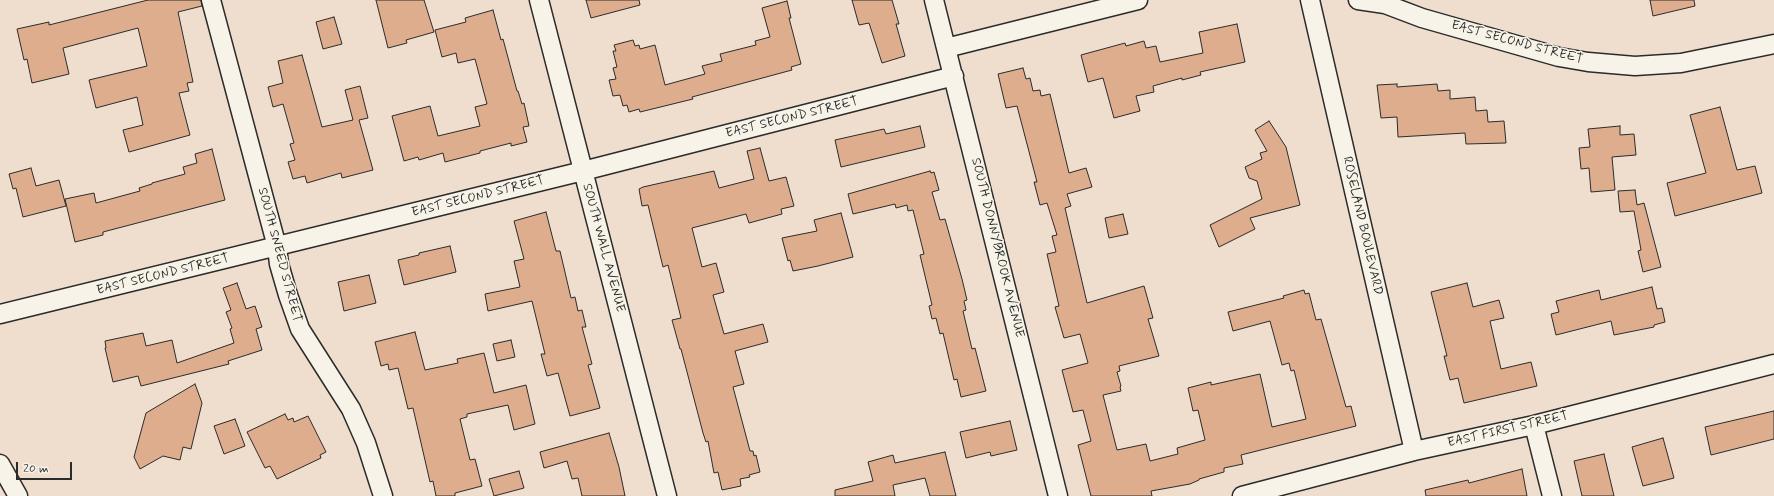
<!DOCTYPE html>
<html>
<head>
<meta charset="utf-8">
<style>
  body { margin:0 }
  #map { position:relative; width:1774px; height:496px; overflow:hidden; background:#efdecd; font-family:Mynerve,sans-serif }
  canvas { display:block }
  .scale { position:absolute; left:16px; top:462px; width:56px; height:18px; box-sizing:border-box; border:2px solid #2b2b2b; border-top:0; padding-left:5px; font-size:12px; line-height:14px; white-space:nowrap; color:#2b2b2b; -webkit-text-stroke:3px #f7f3e8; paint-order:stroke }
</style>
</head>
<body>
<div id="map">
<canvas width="1774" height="496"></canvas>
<div class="scale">20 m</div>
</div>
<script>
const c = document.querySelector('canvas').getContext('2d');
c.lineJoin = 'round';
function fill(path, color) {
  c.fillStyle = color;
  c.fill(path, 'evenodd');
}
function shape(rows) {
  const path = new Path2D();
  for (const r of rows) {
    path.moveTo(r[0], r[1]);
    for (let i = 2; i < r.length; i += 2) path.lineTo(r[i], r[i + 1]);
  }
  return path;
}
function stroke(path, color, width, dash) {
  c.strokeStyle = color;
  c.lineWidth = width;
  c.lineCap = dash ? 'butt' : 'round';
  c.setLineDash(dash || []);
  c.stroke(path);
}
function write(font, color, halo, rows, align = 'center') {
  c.font = font + ' Mynerve,sans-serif';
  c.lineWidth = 3;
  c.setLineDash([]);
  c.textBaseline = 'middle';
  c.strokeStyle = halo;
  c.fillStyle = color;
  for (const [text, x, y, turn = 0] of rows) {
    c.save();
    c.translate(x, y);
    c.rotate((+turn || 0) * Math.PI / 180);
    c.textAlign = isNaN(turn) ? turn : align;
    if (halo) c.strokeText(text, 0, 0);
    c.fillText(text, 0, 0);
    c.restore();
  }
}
const building = shape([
  [148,0,201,0,202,6,178,12,193,82,187,83,189,91,179,93,190,135,129,152,123,130,143,125,137,97,96,108,89,80,147,66,138,28,63,48,69,74,32,83,27,59,24,60,17,29,49,22,49,25,148,0],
  [376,0,424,0,434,32,406,40,407,43,388,48,376,0],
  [586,0,639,0,640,5,591,18,586,0],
  [852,0,892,0,899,24,896,24,905,56,882,63,869,23,859,25,852,0],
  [1650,0,1694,0,1695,6,1653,16,1650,0],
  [787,1,791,18,789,18,801,64,791,67,792,70,692,97,693,99,640,112,639,109,629,112,627,105,623,106,620,95,613,96,609,80,616,79,613,68,617,67,613,51,616,51,614,45,633,40,635,46,639,45,640,49,655,45,665,85,705,74,702,66,722,61,720,54,756,45,755,41,770,37,762,8,787,1],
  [493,10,501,40,503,39,517,91,518,91,522,104,524,103,529,126,523,127,527,142,511,146,511,143,480,151,480,153,445,162,443,153,419,160,418,157,404,161,392,116,430,106,438,136,480,126,475,107,487,104,475,59,458,63,456,53,442,57,435,30,466,22,465,18,493,10],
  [334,17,342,44,323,49,316,22,334,17],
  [1237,24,1245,62,1200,72,1201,75,1182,80,1182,78,1153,86,1154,92,1136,96,1140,111,1114,118,1103,78,1088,82,1081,55,1125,43,1126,46,1144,41,1146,48,1156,46,1160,62,1203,53,1199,32,1237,24],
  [302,55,322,127,353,120,345,90,360,86,368,118,359,120,373,170,342,178,341,173,307,183,305,176,293,179,288,162,295,160,290,144,294,143,283,104,273,107,268,87,283,83,278,61,302,55],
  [1023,68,1026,79,1030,78,1033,91,1040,90,1041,96,1050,94,1069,173,1086,168,1092,187,1067,194,1071,206,1065,208,1087,303,1144,286,1153,318,1148,319,1159,356,1119,366,1120,371,1117,372,1121,386,1120,387,1121,391,1103,395,1117,450,1146,444,1150,461,1178,454,1177,448,1205,440,1198,410,1193,411,1188,388,1211,382,1211,385,1260,374,1272,427,1306,419,1294,370,1291,371,1289,363,1282,365,1270,321,1233,331,1228,312,1284,298,1283,296,1304,290,1305,294,1309,293,1316,320,1321,319,1346,407,1351,406,1356,426,1241,455,1243,464,1224,468,1224,472,1199,479,1199,480,1190,484,1151,491,1152,496,1091,496,1078,445,1091,441,1083,410,1073,412,1062,370,1088,363,1080,334,1064,338,1055,307,1059,306,1047,254,1056,252,1052,236,1057,235,1047,203,1040,205,1034,182,1037,182,1017,106,1006,108,998,74,1023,68],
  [1397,84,1397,87,1437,84,1438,91,1450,90,1450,99,1475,97,1476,111,1487,110,1488,122,1504,121,1506,143,1466,144,1465,133,1398,137,1397,117,1381,118,1377,85,1397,84],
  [1720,107,1737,170,1755,166,1762,193,1675,216,1667,183,1706,173,1690,115,1720,107],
  [1269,121,1286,147,1300,205,1250,218,1255,229,1219,247,1210,225,1262,199,1257,181,1249,178,1245,167,1262,159,1260,153,1267,151,1255,130,1269,121],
  [920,126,925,147,841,167,835,140,884,129,886,134,920,126],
  [1620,126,1620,135,1634,134,1636,155,1612,157,1615,190,1591,192,1589,168,1581,169,1579,148,1590,147,1588,129,1620,126],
  [760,148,769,181,786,177,794,206,781,209,782,214,749,223,746,214,692,228,702,267,716,263,724,292,713,295,724,334,763,324,768,342,735,351,744,384,733,387,750,451,753,451,754,456,756,455,760,472,749,475,750,477,740,479,741,486,722,490,718,472,714,473,708,441,706,442,703,433,681,349,680,349,672,320,681,318,668,265,663,267,648,205,642,206,639,189,643,187,714,171,719,188,754,179,747,151,760,148],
  [212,149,225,200,103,232,103,235,75,242,65,199,94,193,96,203,140,191,139,188,152,184,152,183,185,174,183,167,197,163,195,154,212,149],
  [31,168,36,186,59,180,66,206,23,217,16,188,13,189,9,174,31,168],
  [930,171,931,173,934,172,939,190,932,192,940,220,945,219,962,279,967,300,964,301,966,310,963,311,972,349,975,348,986,391,961,397,957,379,954,380,943,333,940,334,936,318,932,319,929,306,932,305,920,255,924,254,913,210,908,211,907,205,896,208,895,204,853,214,848,194,930,171],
  [1635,190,1637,205,1644,203,1661,267,1643,272,1638,251,1641,250,1634,211,1620,212,1618,191,1635,190],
  [546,212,556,251,560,251,571,298,575,297,578,311,582,310,586,327,582,327,592,364,588,365,600,408,570,416,558,373,547,376,541,354,545,354,532,301,488,311,485,294,520,287,514,261,524,259,514,221,546,212],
  [841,213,853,257,818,266,793,271,790,260,788,261,782,238,817,231,814,220,841,213],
  [1123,214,1128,234,1109,238,1105,218,1123,214],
  [450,246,456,272,404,285,398,260,419,255,419,253,450,246],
  [369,275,376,303,344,311,338,282,369,275],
  [237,283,246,309,255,306,262,327,256,329,262,350,228,361,229,364,141,386,138,376,113,382,105,348,106,348,105,341,143,333,146,346,172,340,177,363,234,343,230,329,232,328,226,312,231,310,223,288,237,283],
  [1467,283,1473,307,1499,300,1504,318,1490,321,1501,369,1531,362,1537,386,1464,403,1458,378,1450,380,1444,356,1447,356,1431,292,1467,283],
  [1652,287,1657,309,1662,308,1665,322,1654,325,1654,327,1614,335,1611,321,1556,335,1551,314,1559,312,1556,301,1599,290,1601,300,1652,287],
  [415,332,425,370,458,363,457,359,484,353,494,393,526,385,535,424,514,430,508,405,467,414,467,417,460,419,470,460,475,459,482,486,455,493,455,496,436,496,433,481,430,482,413,408,408,409,398,368,389,370,388,364,381,366,375,342,415,332],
  [511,340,515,357,497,361,493,344,511,340],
  [195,384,202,403,191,449,183,447,180,460,163,456,140,469,134,457,146,413,195,384],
  [1774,411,1774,439,1711,455,1705,427,1774,411],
  [285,414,288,420,293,418,294,422,308,416,326,452,320,455,321,458,277,479,270,466,265,468,247,432,285,414],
  [235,419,245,446,224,454,214,426,235,419],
  [1010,421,1017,450,991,456,990,452,966,458,960,432,1010,421],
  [609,433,619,467,625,496,582,496,578,478,572,479,567,461,544,468,540,452,609,433],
  [1663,438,1674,478,1643,486,1632,447,1663,438],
  [945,452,956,496,930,496,925,478,893,485,895,496,835,496,835,490,873,481,868,462,893,455,895,463,945,452],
  [1604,454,1614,496,1582,496,1574,461,1604,454],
  [1522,469,1527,496,1426,496,1425,490,1468,480,1469,483,1522,469],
  [519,471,524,488,494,496,489,479,519,471]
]);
fill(building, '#ddad8e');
stroke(building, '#2b2b2b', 1);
const street = shape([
  [211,0,277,247,279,264,288,295,300,329,351,409,366,443,383,496],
  [539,0,667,496],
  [934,0,1058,496],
  [1310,0,1414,451],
  [1358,0,1385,4,1422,18,1559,57,1588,62,1635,66,1681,63,1774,44],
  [946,48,1138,0],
  [0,314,583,171,954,76],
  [1534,425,1552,496],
  [0,464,18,496],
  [1242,496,1414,451,1534,425,1774,364]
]);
stroke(street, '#2b2b2b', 21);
stroke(street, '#f7f3e8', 18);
write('13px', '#2b2b2b', '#f7f3e8', [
  ["EAST SECOND STREET",1517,43,15],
  ["EAST SECOND STREET",792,118,-14],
  ["EAST SECOND STREET",478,197,-14],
  ["ROSELAND BOULEVARD",1362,226,77],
  ["SOUTH WALL AVENUE",603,248,75],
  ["SOUTH DONNYBROOK AVENUE",997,248,76],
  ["SOUTH SNEED STREET",279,255,75],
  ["EAST SECOND STREET",163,275,-14],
  ["EAST FIRST STREET",1508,430,-13]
]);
</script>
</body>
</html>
